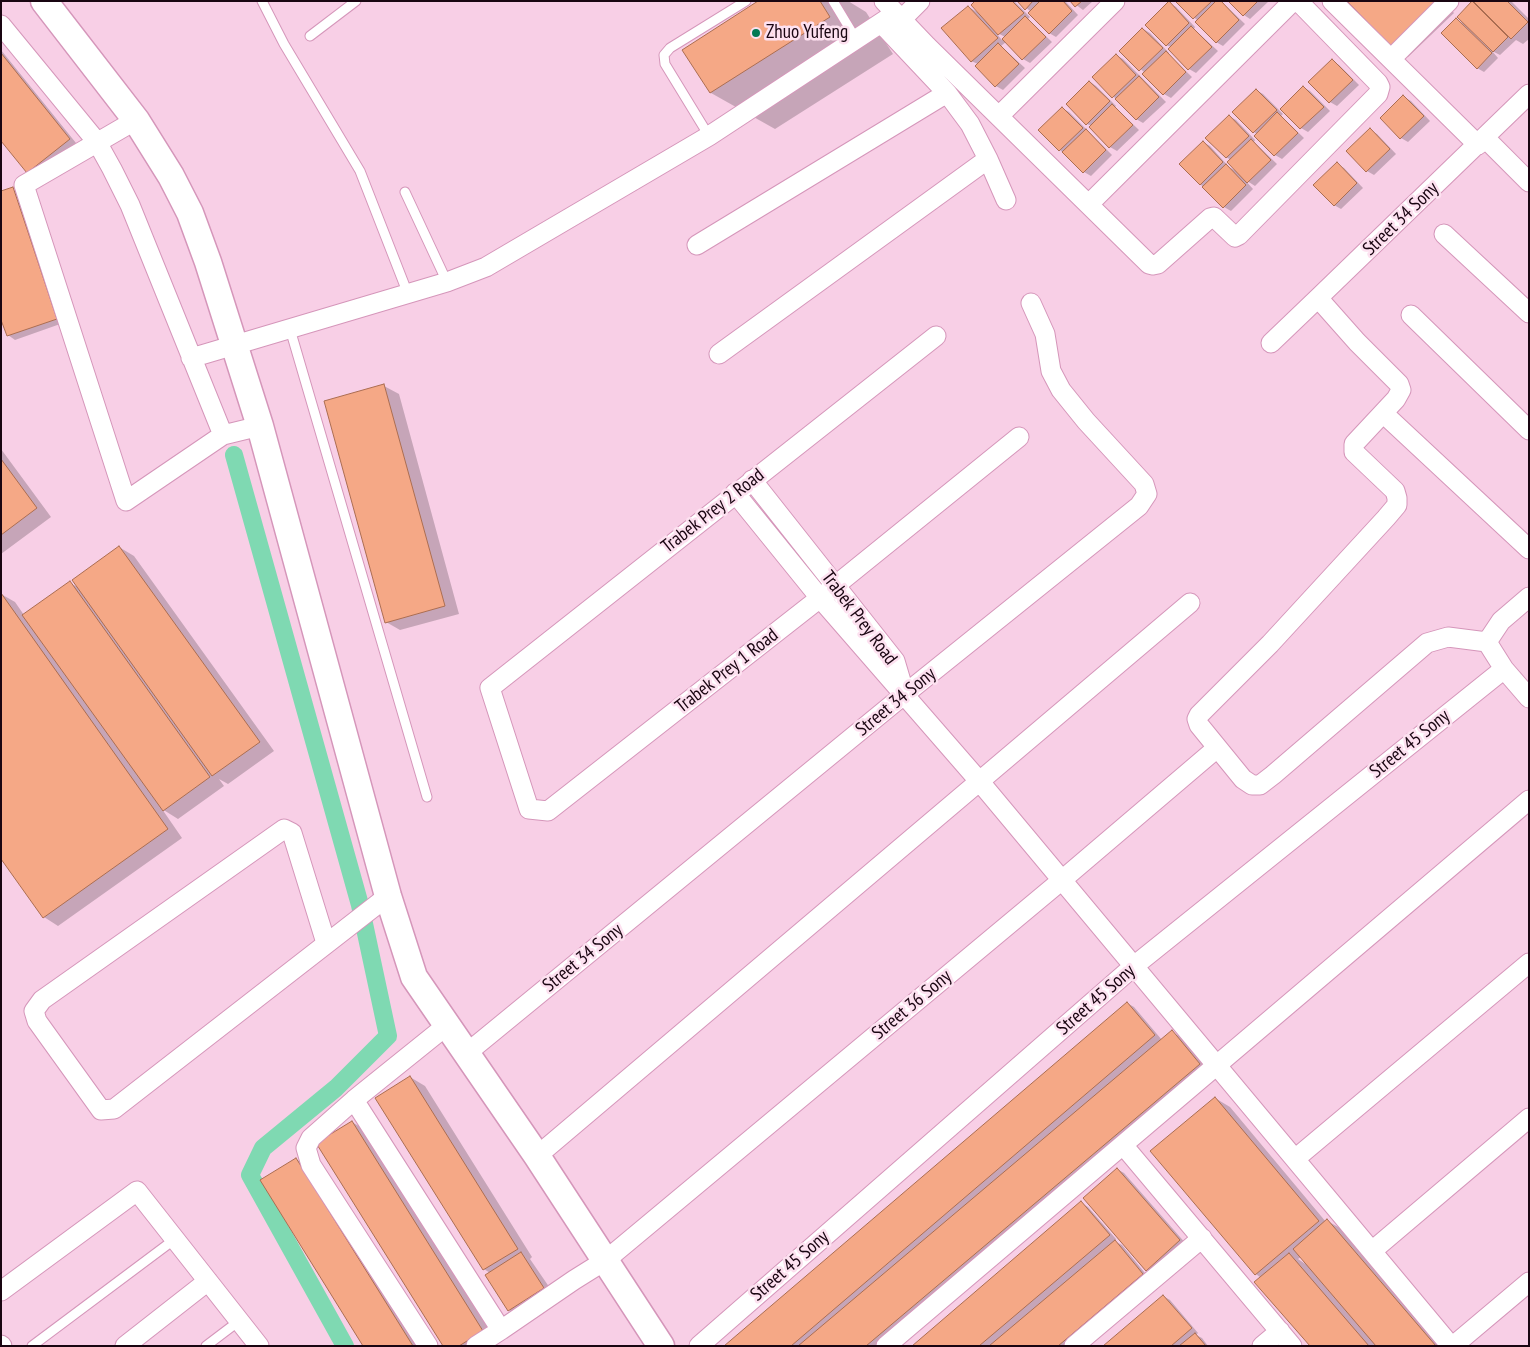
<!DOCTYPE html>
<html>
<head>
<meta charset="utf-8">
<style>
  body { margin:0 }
  #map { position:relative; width:1530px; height:1347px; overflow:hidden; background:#f8cfe6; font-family:"PT Sans Narrow",sans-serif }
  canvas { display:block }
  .frame { position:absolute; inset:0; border:2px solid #190511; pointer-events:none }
</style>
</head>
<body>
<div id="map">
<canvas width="1530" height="1347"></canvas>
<div class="frame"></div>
</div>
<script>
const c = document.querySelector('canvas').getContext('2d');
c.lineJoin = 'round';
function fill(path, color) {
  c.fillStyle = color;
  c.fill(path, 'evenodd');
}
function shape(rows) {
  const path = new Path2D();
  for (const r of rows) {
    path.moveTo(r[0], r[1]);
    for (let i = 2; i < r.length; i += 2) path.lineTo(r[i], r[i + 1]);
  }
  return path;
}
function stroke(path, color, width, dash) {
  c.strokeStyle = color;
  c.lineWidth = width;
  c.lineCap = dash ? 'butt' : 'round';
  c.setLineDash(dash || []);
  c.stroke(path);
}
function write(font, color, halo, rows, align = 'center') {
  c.font = font + ' "PT Sans Narrow",sans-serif';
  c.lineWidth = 5;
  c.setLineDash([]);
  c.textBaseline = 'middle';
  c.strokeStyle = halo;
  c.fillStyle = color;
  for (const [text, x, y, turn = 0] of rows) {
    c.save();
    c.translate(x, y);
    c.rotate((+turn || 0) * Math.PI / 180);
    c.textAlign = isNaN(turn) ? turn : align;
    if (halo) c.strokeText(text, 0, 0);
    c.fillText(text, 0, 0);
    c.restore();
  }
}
fill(shape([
  [761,1,848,1,866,12,893,54,775,129,711,93,684,50],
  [977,1,1014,1,1030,17,1028,19,1052,42,1030,63,1023,59,1006,42,1001,46,1025,68,1003,90,996,86,978,64,971,61,969,7,980,14],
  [994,31,1005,37,1002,40],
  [1019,1,1065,1,1078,15,1056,37,1049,33,1031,12],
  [1071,1,1093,1,1083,10],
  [1177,1,1222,1,1222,2,1245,24,1223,46,1216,42,1198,21],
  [1230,1,1269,1,1250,19,1244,15],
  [1443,1,1454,13,1408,57,1394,48],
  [1475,1,1511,1,1529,19,1529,39,1523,44,1516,40,1500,55,1492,51,1498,58,1484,72,1477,68,1456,19,1464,24,1472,3,1479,7],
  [1169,3,1176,7,1195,27,1194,29,1218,51,1196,73,1189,69,1171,47,1166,45],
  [1143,29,1150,33,1169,53,1168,54,1192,77,1171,98,1164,94,1145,73,1121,51],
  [1,50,76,143,35,176,28,172,1,139],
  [1116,55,1123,59,1166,102,1143,123,1136,119,1094,77],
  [1332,61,1339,65,1359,85,1337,106,1330,102],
  [1090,82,1096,86,1116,106,1115,107,1139,130,1117,151,1110,147,1090,127,1092,126,1087,124],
  [1303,87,1310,91,1330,111,1308,132,1301,128,1281,109],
  [1256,90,1263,94,1283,114,1281,116,1304,138,1282,159,1275,155,1255,136,1257,134,1254,132],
  [1404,97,1411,101,1430,121,1408,142,1401,138,1381,118],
  [1062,108,1069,112,1112,155,1091,176,1084,172,1060,150],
  [1229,116,1236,120,1255,140,1254,142,1277,164,1255,186,1244,179,1253,189,1231,211,1224,207,1200,184,1203,142,1210,146,1229,167,1238,172,1231,160,1226,157],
  [1370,130,1377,134,1396,154,1374,175,1367,171,1348,151],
  [1337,164,1344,168,1363,188,1341,209,1334,205],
  [13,189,20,193,63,323,15,340,8,335],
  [384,386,399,394,459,614,400,630,386,622],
  [1,449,51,517,1,554],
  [119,547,134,556,274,751,228,784,219,779,224,786,178,819,162,809,182,838,58,926,44,917,1,594,15,602,24,615,70,583,79,588],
  [1127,1003,1134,1007,1162,1040,1172,1032,1179,1036,1206,1068,877,1346,725,1346],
  [410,1077,425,1086,532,1257,530,1259,554,1294,520,1316,509,1310,490,1273,484,1269,377,1098],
  [1215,1098,1230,1107,1326,1222,1327,1221,1342,1229,1443,1346,1311,1346,1261,1278,1256,1274],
  [1301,1257,1307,1265,1298,1259],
  [352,1122,367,1131,497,1339,487,1346,444,1346],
  [296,1159,310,1168,421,1346,364,1346],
  [1117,1169,1124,1173,1187,1245,1154,1274,1147,1270],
  [1081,1203,1088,1207,1116,1239,1114,1241,1122,1245,1149,1278,1069,1346,913,1346],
  [1163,1296,1170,1300,1198,1333,1196,1335,1202,1338,1208,1346,1105,1346]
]), '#0003');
stroke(shape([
  [234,455,360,905,388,1036,336,1088,263,1148,250,1175,345,1346]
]), '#7fd9b2', 18);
const building = shape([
  [758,1,820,1,830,17,710,93,682,50,758,1],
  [975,1,1012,1,1024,13,998,35,971,5,975,1],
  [1017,1,1033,1,1025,10,1017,1],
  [1040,1,1063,1,1072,11,1049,34,1028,13,1040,1],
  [1070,1,1082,1,1075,7,1070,1],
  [1169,1,1189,23,1166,46,1145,25,1169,1],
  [1175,1,1212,1,1193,19,1175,1],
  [1216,1,1221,1,1239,20,1216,43,1195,22,1216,1],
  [1228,1,1258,1,1243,16,1228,1],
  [1347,1,1438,1,1393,49,1347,1],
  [1472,1,1508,37,1493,52,1457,17,1472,1],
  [1473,1,1507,1,1528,22,1511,39,1473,1],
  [968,6,998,38,971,62,941,28,968,6],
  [1025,16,1046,37,1022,60,1002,39,1025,16],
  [1456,18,1492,53,1477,69,1441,33,1456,18],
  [1191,26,1212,47,1188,70,1168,49,1191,26],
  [1142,28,1163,48,1139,71,1119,51,1142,28],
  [998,43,1019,64,995,87,975,66,998,43],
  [1166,51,1186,72,1163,95,1142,74,1166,51],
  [1,53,70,139,27,173,1,141,1,53],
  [1116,54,1136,75,1112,98,1092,77,1116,54],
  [1332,59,1353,80,1329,103,1308,82,1332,59],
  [1139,76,1159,97,1136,120,1115,99,1139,76],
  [1089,81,1110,101,1086,125,1066,104,1089,81],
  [1303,86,1324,107,1300,129,1280,109,1303,86],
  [1256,89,1277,110,1253,133,1232,112,1256,89],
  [1403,95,1424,116,1400,139,1380,118,1403,95],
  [1112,104,1133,125,1109,148,1089,127,1112,104],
  [1062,107,1083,128,1059,151,1038,130,1062,107],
  [1277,112,1298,133,1274,156,1254,136,1277,112],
  [1229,115,1249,136,1226,158,1205,138,1229,115],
  [1370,128,1390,149,1366,172,1346,151,1370,128],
  [1086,129,1106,150,1083,173,1062,152,1086,129],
  [1251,139,1271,160,1247,183,1227,162,1251,139],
  [1203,141,1223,162,1200,185,1179,164,1203,141],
  [1337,162,1357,183,1334,206,1313,185,1337,162],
  [1226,164,1246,185,1223,208,1202,187,1226,164],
  [13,187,57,319,7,336,1,320,1,191,13,187],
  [384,384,445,606,385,623,324,401,384,384],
  [1,459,37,508,1,535,1,459],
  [119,546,260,742,212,776,72,580,119,546],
  [70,581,210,777,163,811,22,615,70,581],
  [1,593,168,829,43,918,1,859,1,593],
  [1127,1002,1155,1035,791,1346,724,1346,1127,1002],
  [1172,1030,1200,1064,866,1346,798,1346,1172,1030],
  [410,1076,518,1249,483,1270,375,1098,410,1076],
  [1215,1097,1319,1221,1255,1275,1150,1151,1215,1097],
  [352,1121,483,1331,459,1346,443,1346,316,1143,352,1121],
  [296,1158,413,1346,363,1346,260,1180,296,1158],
  [1117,1168,1180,1240,1146,1271,1083,1198,1117,1168],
  [1081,1201,1110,1235,979,1346,912,1346,1081,1201],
  [1327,1219,1436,1346,1376,1346,1293,1249,1327,1219],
  [1115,1240,1143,1274,1058,1346,989,1346,1115,1240],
  [521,1252,544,1288,508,1311,485,1275,521,1252],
  [1289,1253,1369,1346,1310,1346,1254,1282,1289,1253],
  [1163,1295,1192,1328,1171,1346,1103,1346,1163,1295],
  [1195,1333,1206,1346,1179,1346,1195,1333]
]);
fill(building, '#f5a886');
stroke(building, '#ab6d51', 1);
const lane = shape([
  [262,1,284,44,360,171,408,294],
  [833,1,856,39],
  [310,36,356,1],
  [709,136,665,64,664,55,670,48,746,1],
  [405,192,447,282],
  [290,329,427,797],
  [32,1346,175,1239],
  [206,1346,239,1321]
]);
const street = shape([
  [884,1,927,46,1149,264,1153,265,1158,264,1210,218,1214,217,1235,237,1239,235,1378,94,1380,87,1378,83,1298,1],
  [1332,1,1478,145],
  [902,19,920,1],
  [881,23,947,93,970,124,988,159,1006,200],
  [1,25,97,142,112,169,130,205,223,435],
  [1391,59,1449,1],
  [999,116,1115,1],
  [136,120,24,185,126,501,223,435,260,426],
  [1485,138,1529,182],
  [1089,204,1293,1],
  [1444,234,1529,313],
  [697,245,947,93],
  [1318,298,1357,342,1399,384,1401,390,1396,399,1354,444,1354,452,1395,491,1397,498,1397,505,1386,518,1270,644,1199,715,1197,719,1199,725,1243,779,1252,785,1260,785,1273,775,1427,643,1448,637,1487,642],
  [1411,315,1529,430],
  [936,336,490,688,529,809,548,811,820,598,1019,437],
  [1271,343,1318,298,1529,94],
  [719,354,988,159],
  [191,358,447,282,486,267,709,136,896,13],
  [1383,413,1529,549],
  [752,480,895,661,903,688],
  [735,493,820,598,980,782,1451,1346],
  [1487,642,1504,669,1529,698],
  [1487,642,1501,621,1529,597],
  [326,943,292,833,284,829,42,1000,34,1011,37,1021,101,1110,114,1109,388,896],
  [467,1053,905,694,1139,506,1147,494,1144,484,1086,421,1061,390,1051,371,1045,334,1031,303],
  [354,1100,501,1330],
  [1123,1145,1292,1346],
  [537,1156,1190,603],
  [1295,1159,1529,963],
  [1372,1251,1529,1118],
  [1,1291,137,1191,259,1346],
  [1,1345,2,1346],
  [125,1346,208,1281],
  [428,1346,311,1165,306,1148,311,1138,354,1100,446,1026],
  [476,1346,501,1330,574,1280,606,1260,1062,880,1217,748],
  [699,1346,1134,966,1504,669],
  [886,1346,1529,800],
  [1074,1346,1202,1238],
  [1262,1346,1280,1331],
  [1453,1346,1529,1282]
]);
const secondary = shape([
  [44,1,136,120,171,176,190,213,208,262,260,426,388,896,414,977,537,1156,661,1346]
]);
stroke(lane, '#d596ba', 11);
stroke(street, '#d596ba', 21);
stroke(secondary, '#d596ba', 29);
stroke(lane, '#fff', 9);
stroke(street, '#fff', 19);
stroke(secondary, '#fff', 26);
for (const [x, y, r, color] of [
  [756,33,5,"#017955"]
]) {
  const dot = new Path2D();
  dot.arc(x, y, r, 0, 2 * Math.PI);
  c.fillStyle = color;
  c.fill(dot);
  stroke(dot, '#fde1f0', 2);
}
write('19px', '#190511', '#fde1f0', [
  ["Zhuo Yufeng",766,33]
], 'left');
write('19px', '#190511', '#fde1f0', [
  ["Street 34 Sony",1401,219,-44],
  ["Trabek Prey 2 Road",713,511,-38],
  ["Trabek Prey Road",859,618,53],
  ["Trabek Prey 1 Road",727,671,-38],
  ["Street 34 Sony",896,702,-39],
  ["Street 45 Sony",1410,744,-39],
  ["Street 34 Sony",583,958,-39],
  ["Street 45 Sony",1096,1000,-41],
  ["Street 36 Sony",912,1005,-40],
  ["Street 45 Sony",790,1266,-41]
]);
</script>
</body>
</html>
